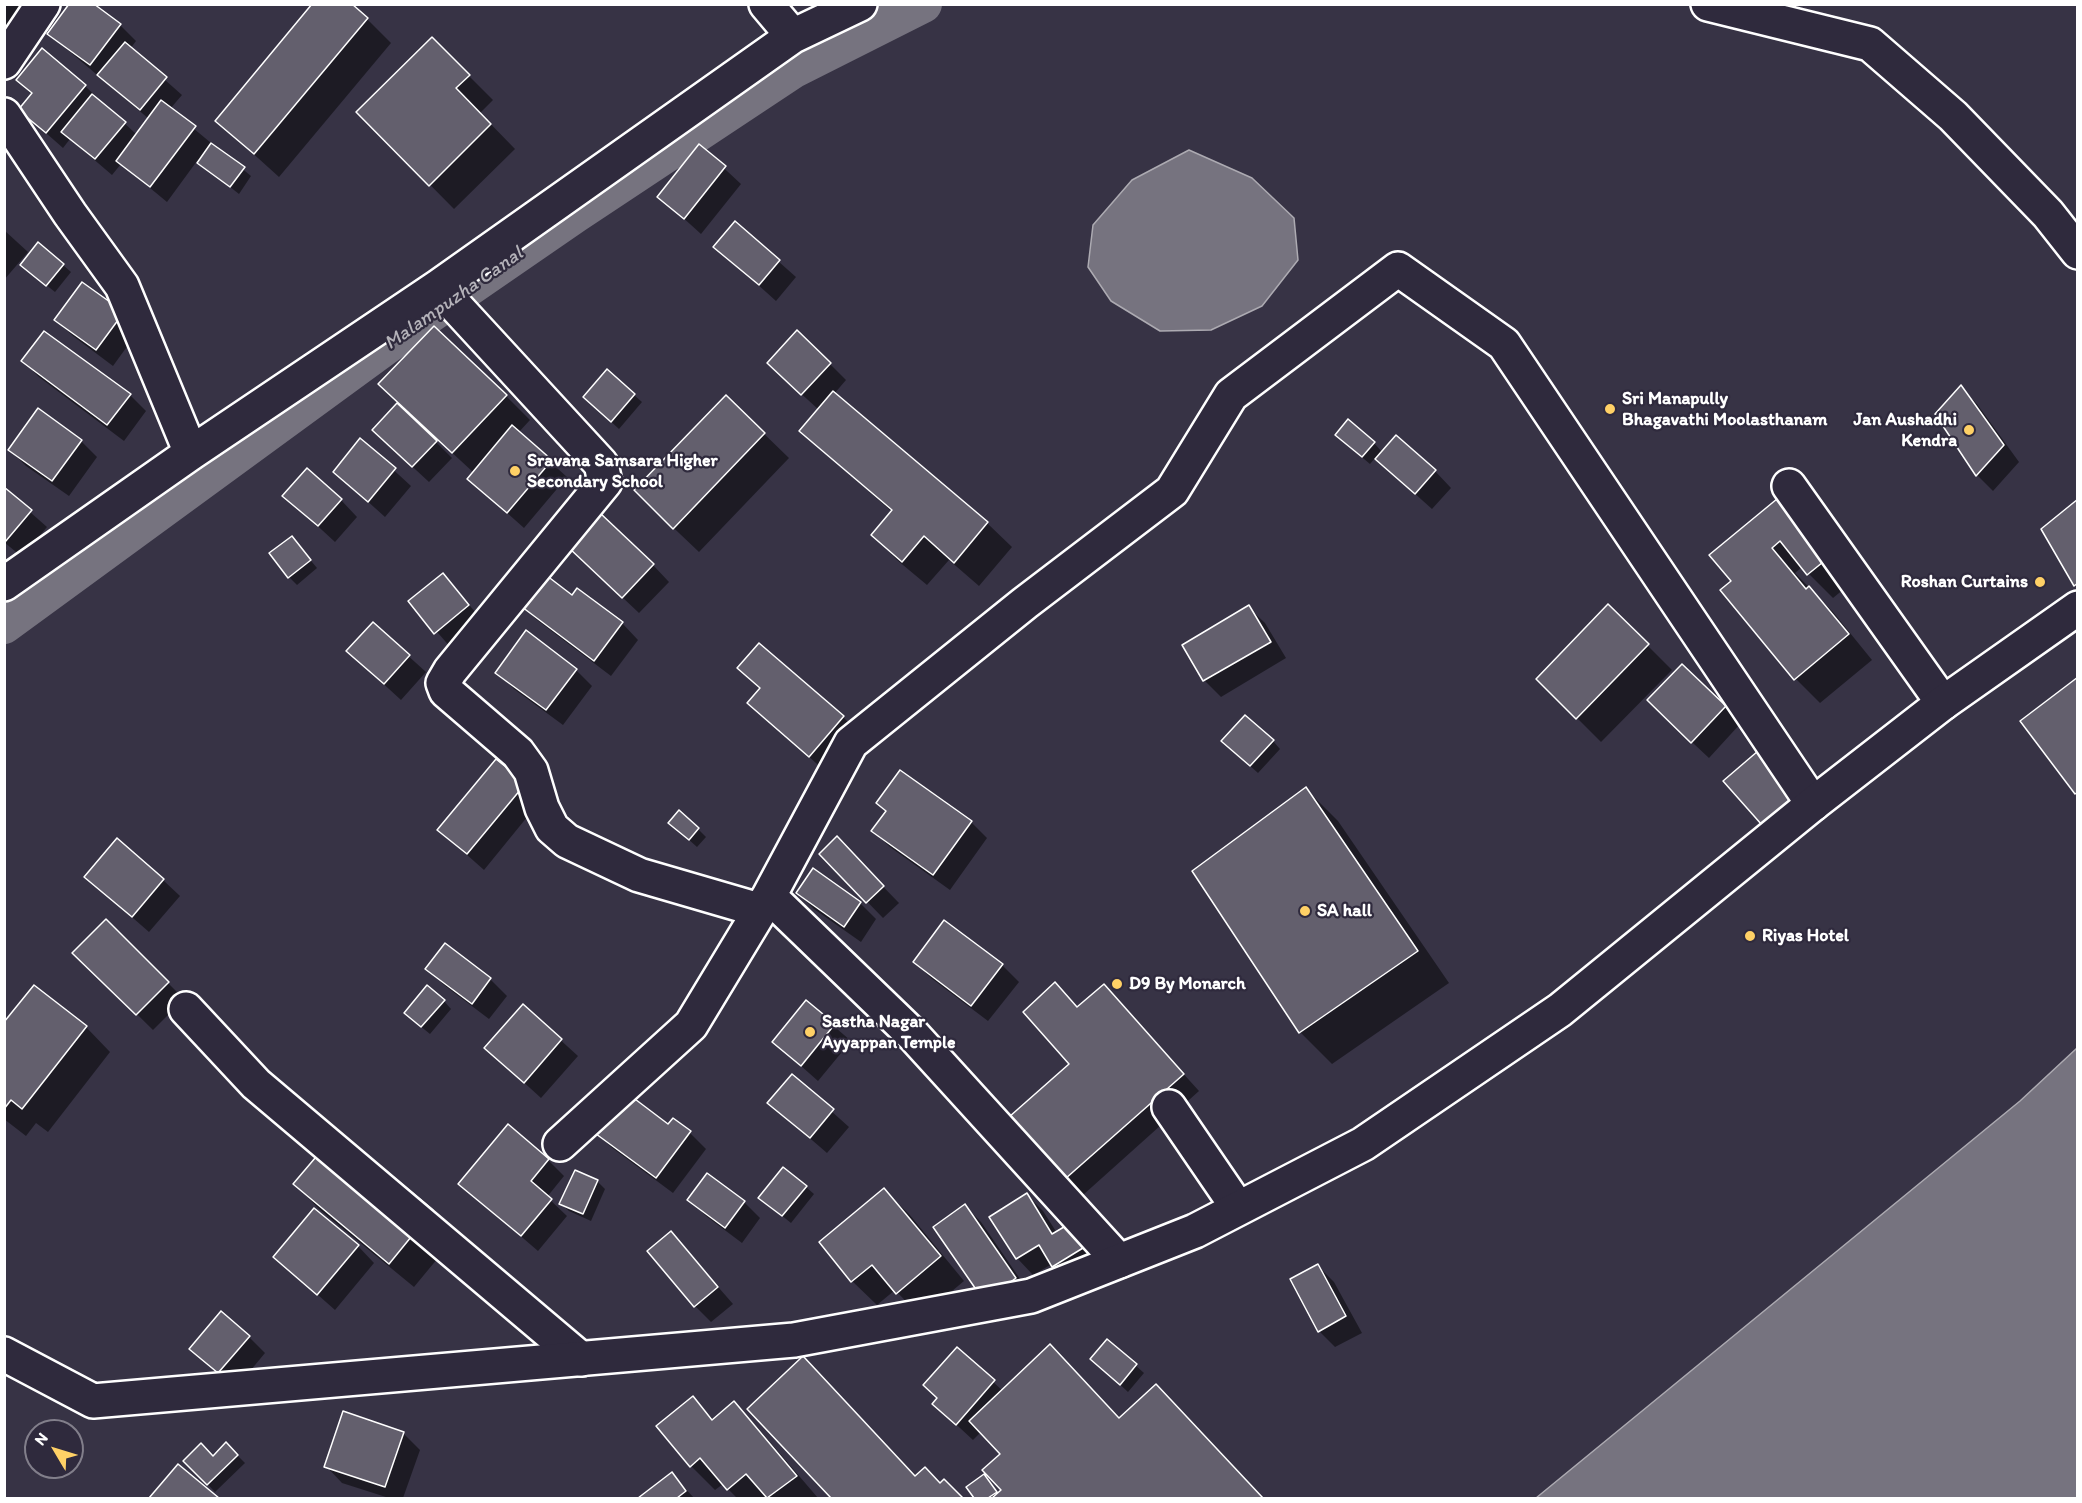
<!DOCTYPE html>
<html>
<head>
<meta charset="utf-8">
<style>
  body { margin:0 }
  #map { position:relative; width:2082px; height:1503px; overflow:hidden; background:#373345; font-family:Itim,sans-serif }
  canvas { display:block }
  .frame { position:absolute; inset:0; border:6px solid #fff; pointer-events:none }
  .north { position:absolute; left:24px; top:1419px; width:60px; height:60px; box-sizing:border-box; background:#2f2a3d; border:2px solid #827f8b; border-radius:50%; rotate:308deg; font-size:16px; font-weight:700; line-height:24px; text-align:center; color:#fff }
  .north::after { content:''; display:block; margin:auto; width:21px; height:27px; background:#ffd166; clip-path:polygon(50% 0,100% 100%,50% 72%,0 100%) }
</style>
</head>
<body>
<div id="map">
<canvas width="2082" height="1503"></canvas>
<div class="frame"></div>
<div class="north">N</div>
</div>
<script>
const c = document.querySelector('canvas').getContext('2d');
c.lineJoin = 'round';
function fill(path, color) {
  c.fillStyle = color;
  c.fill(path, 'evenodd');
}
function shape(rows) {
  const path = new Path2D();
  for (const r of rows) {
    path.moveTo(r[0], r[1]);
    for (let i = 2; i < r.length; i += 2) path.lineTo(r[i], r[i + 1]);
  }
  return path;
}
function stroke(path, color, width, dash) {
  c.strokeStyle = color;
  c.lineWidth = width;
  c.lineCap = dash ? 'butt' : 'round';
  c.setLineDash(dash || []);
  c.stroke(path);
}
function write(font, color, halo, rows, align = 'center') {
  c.font = font + ' Itim,sans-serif';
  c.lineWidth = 4.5;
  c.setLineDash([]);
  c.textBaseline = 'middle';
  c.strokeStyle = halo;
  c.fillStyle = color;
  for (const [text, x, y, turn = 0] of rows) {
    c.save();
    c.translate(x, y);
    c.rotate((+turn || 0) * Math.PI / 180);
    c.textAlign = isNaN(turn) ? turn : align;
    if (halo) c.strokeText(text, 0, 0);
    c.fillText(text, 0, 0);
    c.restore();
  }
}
const water = shape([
  [1189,150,1252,178,1294,218,1298,260,1262,306,1211,330,1160,331,1111,301,1088,267,1093,225,1132,180,1189,150],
  [2077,1048,2077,1498,1536,1498,2020,1101,2077,1048]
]);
fill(water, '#76737f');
stroke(water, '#adabb2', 1.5);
fill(shape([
  [4,4,27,4,4,43],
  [367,19,391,43,279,177,217,121],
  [120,25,136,41,130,49,182,95,170,109,251,176,239,194,197,161,167,202,121,164,112,175,70,139,63,148,20,110,32,95,18,80,85,86,137,135,149,119,49,34],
  [432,39,493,100,480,113,515,149,454,209,358,112],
  [700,146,741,184,701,234,659,196],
  [735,223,796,277,776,301,716,247],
  [4,230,28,252,4,280],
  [63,265,71,272,55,292,30,272],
  [82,284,139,330,113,366,73,336,56,320],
  [23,361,130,395,146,411,124,441,39,377],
  [830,364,846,380,834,394,987,523,1012,547,979,586,949,560,927,585,897,560,873,535,892,512,801,431,819,410,785,379],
  [380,384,506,396,530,420,518,433,567,477,524,528,469,479,474,473,434,436,432,438,452,458,429,482,390,446,409,413],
  [1961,388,1977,404,2019,462,1993,491,1977,475],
  [634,395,642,402,619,429,593,405],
  [726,397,789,458,699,552,660,515],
  [361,440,411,486,385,517,335,472],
  [81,441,97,457,69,496,26,466,10,450],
  [1345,443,1374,443,1383,453,1435,471,1451,488,1432,509,1375,458,1370,464],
  [4,489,47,527,22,557,4,542],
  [284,495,341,500,357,517,335,542],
  [1783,496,1856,579,1833,598,1802,567,1795,573,1833,612,1872,660,1820,703,1796,679,1722,590,1733,581],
  [292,538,317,568,297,585,289,577],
  [586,563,653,565,669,582,639,613],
  [443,575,484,622,452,649,410,601],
  [572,597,622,623,638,640,611,676,537,620,520,604],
  [1608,606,1672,670,1601,742,1538,679],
  [1248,607,1265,623,1286,658,1221,697,1204,680,1184,645],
  [373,624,426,672,401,700,365,667],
  [1682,666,1741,723,1709,758,1665,717],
  [576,670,592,686,563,725,514,689,497,672],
  [749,703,843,717,859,733,826,772],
  [1273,741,1280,749,1258,773,1231,749],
  [496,761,541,800,484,870,439,830],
  [1306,789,1338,821,1449,983,1332,1064,1301,1033,1194,871],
  [878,803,971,822,987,838,950,890,890,847,873,831,887,812],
  [698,829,706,837,697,847,678,830],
  [837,839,899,903,883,918,821,854],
  [86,877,163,880,180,896,149,932],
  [798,893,860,903,876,919,861,942,814,909],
  [106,921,184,999,153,1030,75,953],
  [944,922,1002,965,1019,982,988,1021,931,978,915,962],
  [445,945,490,979,507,996,489,1019,444,985,427,969],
  [1055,984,1078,1008,1104,986,1199,1091,1083,1195,1011,1117,1071,1064],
  [34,987,86,1027,110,1052,48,1132,36,1123,26,1136,4,1119,4,1024],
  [444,1001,451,1009,430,1034,414,1021],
  [806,1002,851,1041,818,1081,774,1042],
  [523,1006,578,1056,541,1098,486,1048],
  [792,1076,849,1127,827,1153,769,1103],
  [669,1126,690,1133,706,1149,673,1193,611,1147,594,1130],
  [338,1133,432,1211,457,1235,414,1287,319,1209,295,1184],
  [548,1160,564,1176,547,1197,567,1216,538,1251,460,1184],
  [575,1172,598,1182,605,1189,591,1221,569,1211,561,1204],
  [806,1187,814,1194,791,1223,760,1198],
  [884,1190,909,1214,964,1281,921,1317,895,1290,877,1305,852,1281],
  [1027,1195,1043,1211,1057,1233,1085,1242,1098,1265,1070,1283,1052,1264,1033,1275,1017,1258,991,1217],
  [689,1199,744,1202,760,1218,742,1243,706,1216],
  [965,1206,981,1222,1031,1295,1002,1316],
  [671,1233,733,1304,711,1322,695,1306],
  [358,1246,374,1263,335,1310,275,1257],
  [1318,1266,1334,1282,1362,1333,1335,1347,1319,1331],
  [249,1337,265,1353,236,1388,192,1349],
  [1108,1341,1144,1373,1128,1392,1100,1366],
  [1050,1346,1121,1419,1156,1386,1263,1498,976,1498,968,1487,984,1476,999,1494,1003,1490,1002,1454,981,1432,973,1440,934,1404,939,1399,957,1349,1003,1391],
  [803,1358,916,1477,941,1484,944,1481,961,1498,833,1498,749,1409],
  [693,1398,714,1420,734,1403,758,1428,818,1498,737,1498,723,1484,715,1490,691,1466],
  [403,1433,420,1450,403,1498,389,1498,342,1483,326,1466],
  [226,1444,245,1463,215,1492,185,1461,213,1458],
  [179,1466,217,1498,151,1498],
  [672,1474,694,1498,640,1498]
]), '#0007');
stroke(shape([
  [4,625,424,318,575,214,794,69,923,4]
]), '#76737f', 38);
const building = shape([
  [69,4,94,4,121,24,90,65,47,34,69,4],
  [312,4,352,4,368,18,254,154,215,121,312,4],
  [432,37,470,75,456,88,491,124,429,186,356,112,432,37],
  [125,42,167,77,140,110,97,75,125,42],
  [42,48,86,85,46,133,18,110,32,93,16,80,42,48],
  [92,94,126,122,95,159,61,132,92,94],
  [161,100,196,126,150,187,116,161,161,100],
  [211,143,245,167,230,187,197,163,211,143],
  [699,144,726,166,684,219,657,197,699,144],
  [735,221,780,260,759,285,713,247,735,221],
  [38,242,64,264,46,286,20,265,38,242],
  [82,282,124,312,96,350,54,320,82,282],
  [434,326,507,395,452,453,378,384,434,326],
  [797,330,831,363,801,395,767,363,797,330],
  [44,331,131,394,107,425,21,361,44,331],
  [607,369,635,394,611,422,583,397,607,369],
  [1961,385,2004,445,1976,476,1935,414,1961,385],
  [833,391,988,522,954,563,924,536,902,562,871,535,892,510,799,431,833,391],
  [726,395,765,433,673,529,634,490,726,395],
  [397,403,437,441,412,467,372,430,397,403],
  [38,408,82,440,52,481,8,450,38,408],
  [1348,419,1375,442,1362,457,1335,435,1348,419],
  [512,425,552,460,507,513,467,479,512,425],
  [1396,435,1436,470,1415,494,1375,459,1396,435],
  [360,438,396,468,368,502,333,472,360,438],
  [307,468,342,499,318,526,282,496,307,468],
  [4,487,32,510,5,542,4,541,4,487],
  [1783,494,1833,554,1807,575,1780,541,1772,548,1806,589,1809,586,1849,634,1794,680,1720,590,1731,581,1709,555,1783,494],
  [2078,499,2078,583,2074,586,2041,529,2078,499],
  [600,513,654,564,622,598,568,547,600,513],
  [292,536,311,560,288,578,269,553,292,536],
  [542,572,572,595,577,588,623,622,594,661,518,604,542,572],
  [443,573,469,605,434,634,408,601,443,573],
  [1608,604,1649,644,1576,719,1536,679,1608,604],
  [1249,605,1271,642,1203,681,1182,645,1249,605],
  [373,622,410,655,384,684,346,651,373,622],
  [526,630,577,669,546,710,495,673,526,630],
  [759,643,844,716,809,757,747,703,760,688,737,668,759,643],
  [1682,664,1726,706,1691,743,1647,700,1682,664],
  [2078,677,2078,792,2075,794,2020,721,2078,677],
  [1245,715,1274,740,1250,766,1221,741,1245,715],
  [1758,751,1797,794,1762,825,1723,781,1758,751],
  [496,759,526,783,467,854,437,830,496,759],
  [900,770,972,821,933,875,871,831,886,811,876,803,900,770],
  [1306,787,1418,951,1299,1033,1192,871,1306,787],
  [679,810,699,828,689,840,668,823,679,810],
  [837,836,884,886,866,903,819,854,837,836],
  [117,838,164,879,132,917,84,877,117,838],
  [813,868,861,902,844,927,796,893,813,868],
  [106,919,169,982,136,1015,72,953,106,919],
  [944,920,1003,964,971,1006,913,962,944,920],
  [445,943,491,978,472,1004,425,969,445,943],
  [1055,982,1077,1007,1104,984,1184,1074,1065,1179,1009,1117,1069,1064,1023,1012,1055,982],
  [34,985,87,1026,22,1109,11,1100,4,1109,4,1022,34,985],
  [427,985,445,1000,421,1027,404,1013,427,985],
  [806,1000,835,1024,801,1066,772,1042,806,1000],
  [523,1004,562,1039,524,1083,484,1048,523,1004],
  [792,1074,834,1109,810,1138,767,1103,792,1074],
  [623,1090,668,1124,673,1118,691,1131,656,1178,592,1131,623,1090],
  [508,1124,549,1159,531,1181,552,1199,521,1236,458,1184,508,1124],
  [338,1131,433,1210,389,1264,293,1184,338,1131],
  [783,1167,807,1186,782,1216,758,1198,783,1167],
  [575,1170,598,1180,583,1214,559,1204,575,1170],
  [707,1173,745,1201,725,1228,687,1200,707,1173],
  [884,1188,941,1256,896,1294,872,1265,851,1282,819,1242,884,1188],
  [1027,1193,1052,1234,1069,1224,1083,1248,1052,1267,1039,1245,1016,1259,989,1217,1027,1193],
  [965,1204,1016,1278,984,1301,933,1227,965,1204],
  [314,1208,359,1245,317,1295,273,1257,314,1208],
  [671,1231,718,1287,694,1307,647,1251,671,1231],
  [1318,1264,1346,1316,1318,1332,1290,1279,1318,1264],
  [221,1311,250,1336,218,1373,189,1349,221,1311],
  [1107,1339,1137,1364,1120,1385,1090,1359,1107,1339],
  [1050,1344,1119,1418,1156,1384,1263,1498,992,1498,1001,1490,982,1470,1000,1454,969,1421,1050,1344],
  [957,1347,995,1380,956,1425,932,1404,937,1398,923,1385,957,1347],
  [803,1356,915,1476,925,1467,940,1483,944,1479,963,1498,831,1498,747,1409,803,1356],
  [693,1396,712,1420,734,1401,797,1476,767,1498,746,1474,727,1490,700,1458,690,1467,656,1426,693,1396],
  [343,1411,404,1432,385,1487,324,1467,343,1411],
  [226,1442,238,1455,207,1485,183,1461,201,1443,213,1456,226,1442],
  [178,1464,219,1498,149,1498,178,1464],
  [672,1472,686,1491,677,1498,638,1498,672,1472],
  [984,1474,997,1492,988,1498,974,1498,966,1487,984,1474]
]);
fill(building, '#635f6d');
stroke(building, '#fff', 1.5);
const minor = shape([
  [766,4,793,36],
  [1708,4,1870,44,1953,116,2048,214,2078,252],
  [4,62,43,4],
  [4,115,70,214,122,286,191,453],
  [438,287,601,464,605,482,450,671,443,683,446,691,518,753,531,771,542,808,552,828,567,841,639,875,759,910],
  [1789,486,1943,703],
  [4,584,191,453,438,287,793,36,860,4],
  [186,1009,256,1084,581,1359],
  [1169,1107,1238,1208],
  [560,1144,691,1025,769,896],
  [1119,1261,914,1036,769,896,851,743,1025,603,1172,491,1231,395,1398,269,1504,344,1813,804]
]);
const primary = shape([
  [4,1354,93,1401,794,1340,1031,1296,1195,1231,1363,1144,1560,1010,1813,804,1943,703,2078,608]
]);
stroke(minor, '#fff', 38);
stroke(primary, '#fff', 38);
stroke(minor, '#2f2a3d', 33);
stroke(primary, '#2f2a3d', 33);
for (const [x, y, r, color] of [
  [1610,409,6,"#ffd166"],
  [1969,430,6,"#ffd166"],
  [515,471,6,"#ffd166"],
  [2040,582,6,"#ffd166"],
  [1305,911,6,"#ffd166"],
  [1750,936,6,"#ffd166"],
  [1117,984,6,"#ffd166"],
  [810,1032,6,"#ffd166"]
]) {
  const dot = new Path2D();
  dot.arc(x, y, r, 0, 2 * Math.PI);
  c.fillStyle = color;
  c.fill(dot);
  stroke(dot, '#2f2a3d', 2);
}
write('bold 18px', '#fff', '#2f2a3d', [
  ["Sri Manapully",1622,399],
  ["Bhagavathi Moolasthanam",1622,420],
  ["Jan Aushadhi",1957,420,"right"],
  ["Kendra",1957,441,"right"],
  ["Sravana Samsara Higher",527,461],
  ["Secondary School",527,482],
  ["Roshan Curtains",2028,582,"right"],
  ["SA hall",1317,911],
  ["Riyas Hotel",1762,936],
  ["D9 By Monarch",1129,984],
  ["Sastha Nagar",822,1022],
  ["Ayyappan Temple",822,1043]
], 'left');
write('italic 20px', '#b4b2b9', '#2f2a3d', [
  ["Malampuzha Canal",454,299,-35]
]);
</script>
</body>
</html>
